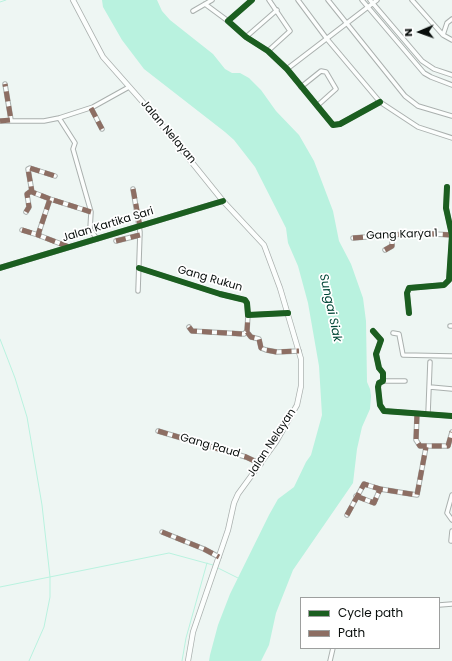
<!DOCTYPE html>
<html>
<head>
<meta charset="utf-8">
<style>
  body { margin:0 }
  #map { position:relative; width:452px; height:661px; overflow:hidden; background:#eef6f3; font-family:Poppins,sans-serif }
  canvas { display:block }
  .legend { position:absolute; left:300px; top:597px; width:140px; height:52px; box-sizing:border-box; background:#fff; border:1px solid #9d9f9e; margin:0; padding:5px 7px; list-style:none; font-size:12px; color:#090e0c }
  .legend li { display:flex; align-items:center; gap:8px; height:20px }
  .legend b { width:20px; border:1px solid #9d9f9e }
  .north { position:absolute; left:400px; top:12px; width:40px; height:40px; -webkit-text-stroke:3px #fff; paint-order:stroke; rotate:268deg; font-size:11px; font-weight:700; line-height:16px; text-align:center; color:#090e0c }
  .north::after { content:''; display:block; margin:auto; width:14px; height:18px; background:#090e0c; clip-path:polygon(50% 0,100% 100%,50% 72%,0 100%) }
</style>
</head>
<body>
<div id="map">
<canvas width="452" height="661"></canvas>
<ul class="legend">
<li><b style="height:5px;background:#1b5e20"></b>Cycle path</li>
<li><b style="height:5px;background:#8d6e63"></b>Path</li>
</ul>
<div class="north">N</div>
</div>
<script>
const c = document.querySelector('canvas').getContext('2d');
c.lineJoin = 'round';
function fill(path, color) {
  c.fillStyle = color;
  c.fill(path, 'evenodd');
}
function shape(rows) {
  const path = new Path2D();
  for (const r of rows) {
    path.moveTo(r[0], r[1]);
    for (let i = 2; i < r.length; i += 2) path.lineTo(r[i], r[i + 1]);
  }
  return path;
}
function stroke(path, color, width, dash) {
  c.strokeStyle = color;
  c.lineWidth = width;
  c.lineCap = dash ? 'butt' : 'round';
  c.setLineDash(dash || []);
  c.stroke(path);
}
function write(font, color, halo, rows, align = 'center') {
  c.font = font + ' Poppins,sans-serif';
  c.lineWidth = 3.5;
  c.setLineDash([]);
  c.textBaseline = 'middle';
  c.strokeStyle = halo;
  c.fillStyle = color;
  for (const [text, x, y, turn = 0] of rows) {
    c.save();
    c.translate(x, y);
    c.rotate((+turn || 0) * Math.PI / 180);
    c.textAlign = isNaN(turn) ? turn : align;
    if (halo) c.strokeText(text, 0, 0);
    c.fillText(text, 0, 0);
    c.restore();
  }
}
fill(shape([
  [102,0,157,0,162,11,170,20,213,54,225,69,232,73,240,73,249,78,261,90,276,111,299,135,314,161,333,211,339,241,351,264,363,298,366,321,367,382,370,389,371,396,370,409,362,427,357,449,353,483,293,570,276,613,269,645,261,661,209,661,210,655,218,625,230,594,269,515,278,499,294,487,306,462,311,455,322,415,319,366,308,303,298,266,288,243,286,228,255,167,234,140,225,132,144,69,122,40,103,7]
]), '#b9f2df');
stroke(shape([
  [0,2,6,0],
  [0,339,15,378,27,417,42,505,50,577,50,597,44,627,29,661],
  [218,568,238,578],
  [0,587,169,553,213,565],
  [182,661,186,638,207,563]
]), '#b9f2df', 1);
const minor = shape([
  [252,0,228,21,246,37,268,51,287,69,333,125,340,124,380,102],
  [298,0,327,39,380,102,418,127,452,138],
  [328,0,405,96,418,106,452,116],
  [362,0,424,73,431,77,452,85],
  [370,0,422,61,434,69,452,75],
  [412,0,443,35,452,40],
  [205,4,228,21],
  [193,11,212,0],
  [443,35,447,23,452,19],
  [246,37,277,10],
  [268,51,290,31,269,0],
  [287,69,377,0],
  [5,84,11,120],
  [301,87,321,71,326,72,336,89,317,106],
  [91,108,102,129],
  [59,118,75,143,73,149,91,212,90,229,97,239],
  [0,121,44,121,59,118,93,107,129,87],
  [133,189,140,232,138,291],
  [50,199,32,192,28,169,30,168,55,176],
  [26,212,29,207,27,194,31,191],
  [22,230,38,235],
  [353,238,417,233,452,235],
  [116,241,140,235],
  [69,247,38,235,50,199,91,212],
  [385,250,392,246,392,234],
  [139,268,220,294,245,300,247,303,248,315,288,313],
  [409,313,407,293,409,288,444,285,449,280,452,235,446,208,447,187],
  [450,326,452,326],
  [189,327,192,331,244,334,247,331,248,315],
  [373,331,381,340,376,354,379,368,383,373,383,381,379,383,378,387,380,405,384,411,452,416],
  [247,332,251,337,259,339,261,348,266,350,277,352,299,351],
  [393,333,399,334,403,355,452,356],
  [383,381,405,381],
  [430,387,452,389],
  [417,414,416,440,420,446,448,446,452,432],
  [428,414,430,362],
  [158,431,246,457,261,464],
  [452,495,447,513,452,520],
  [356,496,374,503,380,489],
  [347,515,364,484,380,489,417,495,426,447],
  [162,532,204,549,219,557],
  [451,541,452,531],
  [439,605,452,604],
  [330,661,333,648]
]);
const tertiary = shape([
  [0,268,223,201]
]);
const secondary = shape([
  [73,0,103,57,148,108,223,201,264,245,280,288,301,359,301,386,297,405,276,442,238,494,234,503,228,530,193,632,188,661]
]);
stroke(minor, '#aab0ae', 5.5);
stroke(tertiary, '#aab0ae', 6);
stroke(secondary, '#aab0ae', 6);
stroke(minor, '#fcfefd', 3.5);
stroke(tertiary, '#fcfefd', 4);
stroke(secondary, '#fcfefd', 4.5);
stroke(shape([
  [91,108,102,129],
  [0,121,11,120,5,84],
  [133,189,140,226],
  [50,199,32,192,28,169,30,168,55,176],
  [26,212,29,207,27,194,31,191],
  [22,230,38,235],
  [353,238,417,233,452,235],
  [116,241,140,235],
  [69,247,38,235,50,199,91,212],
  [385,250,392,246,392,234],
  [189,327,192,331,244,334,247,331,248,315],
  [247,332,251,337,259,339,261,348,266,350,277,352,299,351],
  [417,414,416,440,420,446,448,446,452,432],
  [158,431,246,457,261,464],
  [356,496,374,503,380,489],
  [347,515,364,484,380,489,417,495,426,447],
  [162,532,204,549,219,557]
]), '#8d6e63', 5, [10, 5]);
stroke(shape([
  [252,0,228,21,246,37,268,51,287,69,333,125,340,124,380,102],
  [0,268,223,201],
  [139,268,220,294,245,300,247,303,248,315,288,313],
  [409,313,407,293,409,288,444,285,449,280,452,235,446,208,447,187],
  [373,331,381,340,376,354,379,368,383,373,383,381,379,383,378,387,380,405,384,411,452,416]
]), '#1b5e20', 6);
write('11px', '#090e0c', '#fff', [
  ["Jalan Nelayan",168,132,50],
  ["Jalan Kartika Sari",108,225,-17],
  ["Gang Karya 1",402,235,-2],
  ["Gang Rukun",210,279,16],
  ["Jalan Nelayan",272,443,-57],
  ["Gang Paud",210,446,16]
]);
write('italic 12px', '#004636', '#fff', [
  ["Sungai Siak",330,308,78]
]);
</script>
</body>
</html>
